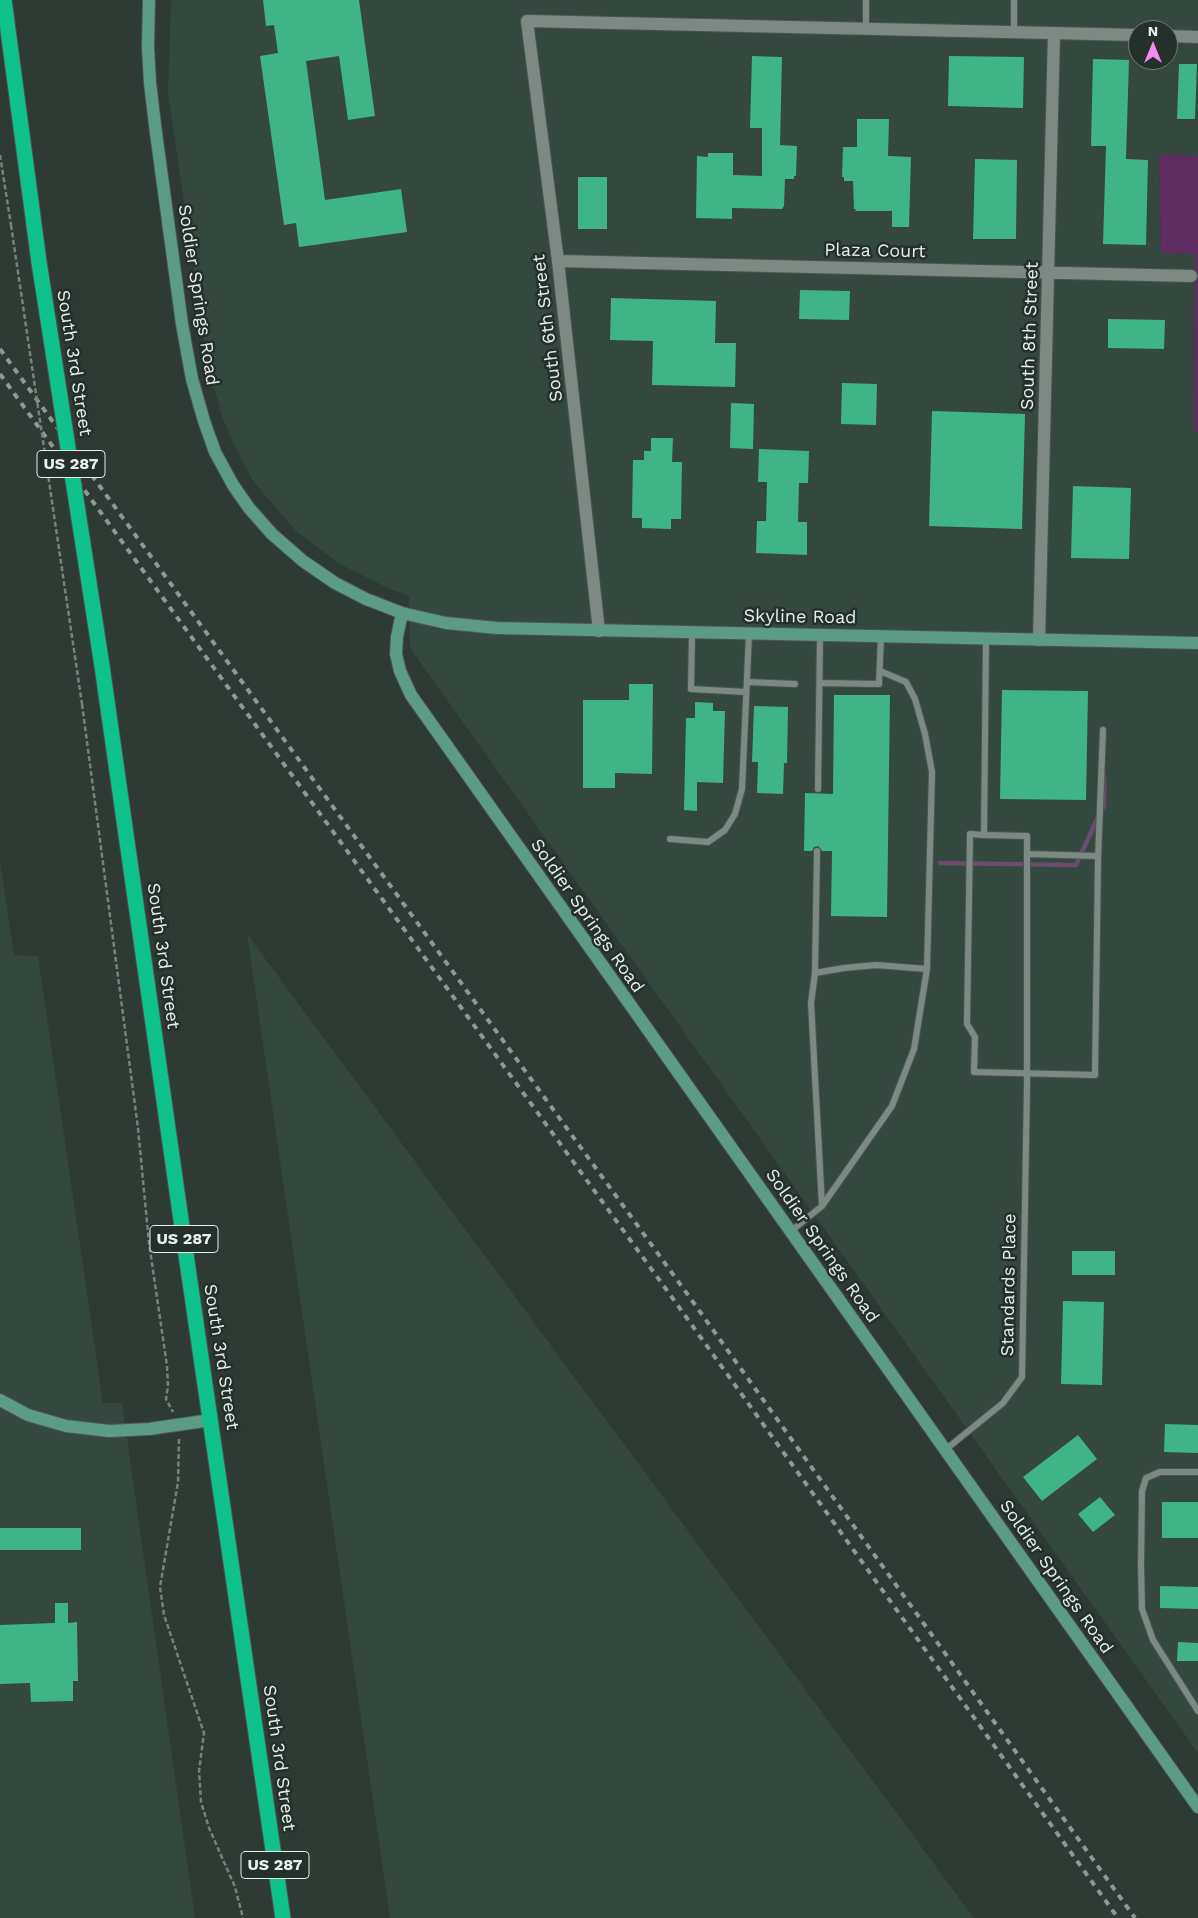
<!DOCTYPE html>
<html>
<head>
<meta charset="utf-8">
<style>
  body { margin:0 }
  #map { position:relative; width:1198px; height:1918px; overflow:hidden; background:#2e3a34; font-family:"Work Sans",sans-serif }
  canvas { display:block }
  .north { position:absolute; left:1128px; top:20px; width:50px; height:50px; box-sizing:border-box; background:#24302a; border:1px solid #727c77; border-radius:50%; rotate:0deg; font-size:14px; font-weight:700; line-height:20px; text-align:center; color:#e7eeeb }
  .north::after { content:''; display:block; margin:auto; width:18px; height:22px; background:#f28af3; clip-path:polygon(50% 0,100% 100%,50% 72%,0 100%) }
</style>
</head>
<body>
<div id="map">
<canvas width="1198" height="1918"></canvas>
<div class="north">N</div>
</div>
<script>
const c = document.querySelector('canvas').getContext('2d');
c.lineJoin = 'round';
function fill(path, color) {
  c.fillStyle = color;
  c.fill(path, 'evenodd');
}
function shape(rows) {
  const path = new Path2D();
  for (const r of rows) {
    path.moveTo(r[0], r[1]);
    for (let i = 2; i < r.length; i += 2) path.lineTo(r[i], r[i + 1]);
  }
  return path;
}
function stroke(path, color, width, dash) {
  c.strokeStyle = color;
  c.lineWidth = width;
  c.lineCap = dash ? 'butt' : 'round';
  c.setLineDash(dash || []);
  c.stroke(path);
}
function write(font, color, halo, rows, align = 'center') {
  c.font = font + ' "Work Sans",sans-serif';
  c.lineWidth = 5;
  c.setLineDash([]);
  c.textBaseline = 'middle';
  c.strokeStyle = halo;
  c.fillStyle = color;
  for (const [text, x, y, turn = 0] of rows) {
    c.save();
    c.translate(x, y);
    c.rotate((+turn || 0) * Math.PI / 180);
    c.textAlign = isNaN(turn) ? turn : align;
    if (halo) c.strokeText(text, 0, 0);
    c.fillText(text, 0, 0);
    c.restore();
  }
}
fill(shape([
  [171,0,1198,0,1198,156,1159,155,1161,253,1195,254,1194,430,1198,431,1198,1753,410,648,409,596,388,588,338,563,296,531,253,481,235,447,222,416,208,367,168,93],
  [1138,30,1168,30,1168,60,1138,60],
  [0,861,14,955,38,956,103,1403,122,1403,195,1918,0,1918],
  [247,934,974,1918,390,1918]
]), '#35483f');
fill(shape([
  [1159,155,1198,156,1198,431,1194,431,1195,254,1161,253]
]), '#5f2d5f');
stroke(shape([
  [1102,810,1104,805,1104,776],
  [940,863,1076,865,1098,817]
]), '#6b4c6d', 4.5);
fill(shape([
  [263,0,359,0,375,116,348,120,339,56,306,61,325,200,401,189,407,232,299,247,296,223,284,225,260,56,278,53,274,25,266,26],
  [752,56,782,57,780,145,797,146,796,176,794,176,794,179,785,179,784,206,782,209,732,208,732,219,696,218,697,156,708,157,708,153,733,153,733,175,762,176,762,128,750,128],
  [949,56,1024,57,1023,108,948,106],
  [1093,59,1129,60,1126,159,1148,160,1146,245,1103,244,1106,146,1091,146],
  [1179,64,1197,64,1195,119,1177,119],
  [857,119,889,119,888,156,911,157,909,227,892,227,892,211,855,211,856,209,854,209,853,181,844,181,844,177,842,177,843,147,857,147],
  [975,159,1017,160,1016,239,973,239],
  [578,177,607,177,607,229,578,229],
  [800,290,850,291,849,320,799,319],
  [611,298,716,301,715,343,736,343,735,387,652,385,653,341,610,340],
  [1108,319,1165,320,1164,349,1108,348],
  [842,383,877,384,876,425,841,424],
  [731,403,754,404,753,449,730,448],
  [932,411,1025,414,1022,529,929,526],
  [651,438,673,438,672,462,682,462,681,519,671,519,671,529,642,528,642,518,632,518,633,460,644,460,644,451,651,451],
  [759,449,809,451,808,483,799,483,798,522,807,522,807,555,756,553,757,521,766,521,767,482,758,482],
  [1073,486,1131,488,1129,559,1071,558],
  [629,684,653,684,652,774,615,773,615,788,583,788,583,700,629,700],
  [1002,690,1088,691,1086,800,1000,799],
  [834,695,890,695,887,917,831,916,832,851,822,851,818,846,814,847,812,851,804,851,805,793,833,794],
  [695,702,713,703,713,711,725,711,723,783,697,782,697,811,684,810,686,718,695,718],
  [754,706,788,707,787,763,784,763,783,794,757,793,758,762,752,762],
  [1072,1251,1115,1251,1115,1275,1072,1275],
  [1063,1301,1104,1302,1102,1385,1061,1384],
  [1165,1424,1198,1425,1198,1453,1164,1452],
  [1078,1435,1097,1459,1042,1501,1023,1477],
  [1100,1497,1115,1515,1093,1532,1078,1514],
  [1162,1502,1198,1502,1198,1538,1162,1538],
  [0,1528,81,1528,81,1550,0,1550],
  [1160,1586,1198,1587,1198,1609,1160,1608],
  [55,1603,68,1603,68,1623,77,1622,78,1681,73,1681,73,1701,31,1702,30,1683,0,1684,0,1625,55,1623],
  [1178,1642,1198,1643,1198,1661,1177,1661]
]), '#3fb487');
const lane = shape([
  [1014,0,1014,32],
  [866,28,866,0],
  [692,633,691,689,746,692],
  [986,639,984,835,970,834,967,1024,975,1037,974,1072,1095,1075,1098,859,1103,730],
  [747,682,795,684],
  [821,683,879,684,881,636],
  [818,789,820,635],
  [670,839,708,842,725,830,735,814,742,789,749,634],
  [1027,854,1098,856],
  [815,973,817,851],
  [822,1206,811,1003,815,973,844,968,876,965,927,969],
  [790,1232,822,1206,892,1106,914,1049,927,969,932,772,925,734,915,699,906,682,880,671],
  [945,1450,1003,1403,1022,1377,1027,1087,1027,836,984,835],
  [1198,1472,1160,1472,1146,1478,1142,1491,1141,1565,1142,1609,1153,1640,1198,1711]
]);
const street = shape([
  [1168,36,1198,37],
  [558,261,1191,276],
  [599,631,558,261,527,21,1138,35],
  [1039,640,1054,33]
]);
const secondary = shape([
  [149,0,148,47,150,83,156,133,182,324,192,379,204,421,215,452,233,485,249,508,272,534,303,561,335,583,366,599,402,613,446,623,497,628,1198,643],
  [402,613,397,637,396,654,400,671,411,695,1198,1807],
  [0,1400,28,1415,66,1426,109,1431,149,1429,211,1420]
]);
const highway = shape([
  [4,0,39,262],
  [102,666,183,1234,283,1918]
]);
stroke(lane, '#4c5652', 8);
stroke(street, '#4c5652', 14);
stroke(secondary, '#4c5652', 14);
stroke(highway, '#4c5652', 17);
stroke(shape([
  [0,155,11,225],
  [82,704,138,1128,149,1243,167,1366,168,1386,166,1399,173,1412],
  [179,1439,178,1482,160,1587,164,1615,204,1733,199,1771,201,1802,209,1828,235,1887,243,1918]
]), '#77817c', 2.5, [5, 2.5]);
stroke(lane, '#7d8a83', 6);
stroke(street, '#7d8a83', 12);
stroke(secondary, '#5c9b85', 12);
stroke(highway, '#0fc28b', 15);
stroke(shape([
  [0,349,683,1288,1135,1918],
  [0,374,671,1296,1118,1918]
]), '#8f9894', 4, [6, 6]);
const highwayBridge = shape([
  [39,262,102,666]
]);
stroke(highwayBridge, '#4c5652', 17, []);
stroke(shape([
  [11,225,82,704]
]), '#77817c', 2.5, [5, 2.5]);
stroke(highwayBridge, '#0fc28b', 15);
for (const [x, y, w] of [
  [71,464,68],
  [184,1239,68],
  [275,1865,68]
]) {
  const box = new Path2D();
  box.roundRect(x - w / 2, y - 13.5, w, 27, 4);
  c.fillStyle = '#24302a';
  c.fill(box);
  stroke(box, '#e7eeeb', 1);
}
write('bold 16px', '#e7eeeb', null, [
  ["US 287",71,464],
  ["US 287",184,1239],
  ["US 287",275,1865]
]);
write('18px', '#e7eeeb', '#24302a', [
  ["Plaza Court",875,251,1],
  ["Soldier Springs Road",198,295,81],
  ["South 6th Street",548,328,-97],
  ["South 8th Street",1030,336,-88],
  ["South 3rd Street",74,363,81],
  ["Skyline Road",800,617,1],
  ["Soldier Springs Road",587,916,55],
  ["South 3rd Street",163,956,82],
  ["Soldier Springs Road",822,1246,55],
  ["Standards Place",1009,1285,-89],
  ["South 3rd Street",221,1357,81],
  ["Soldier Springs Road",1056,1577,55],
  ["South 3rd Street",279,1758,82]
]);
</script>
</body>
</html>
